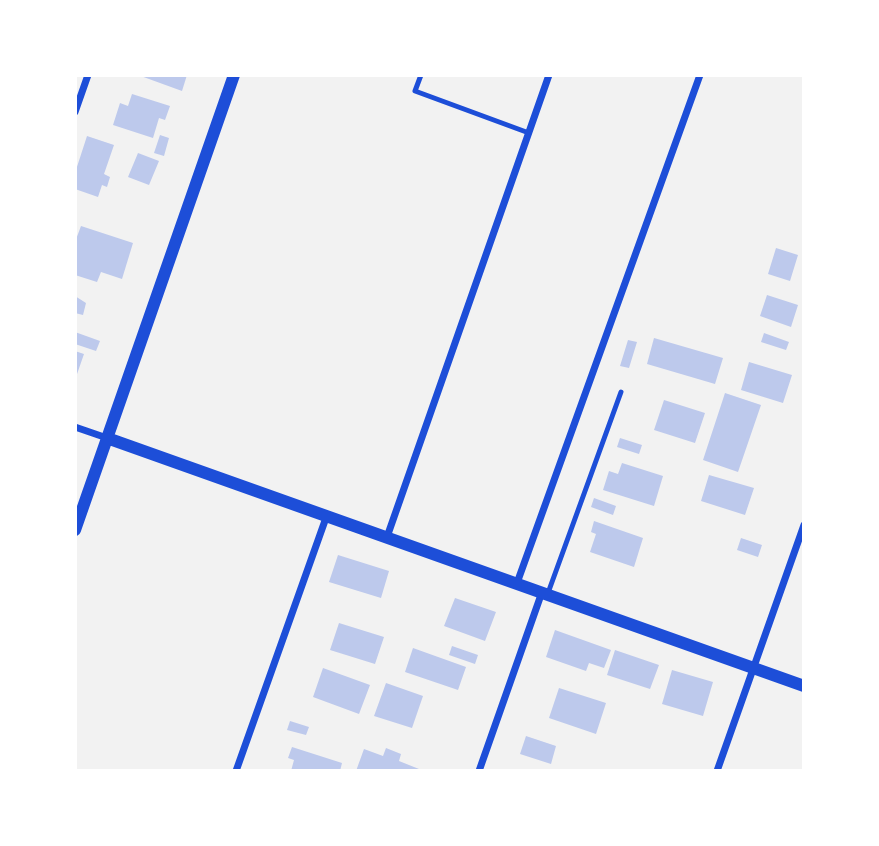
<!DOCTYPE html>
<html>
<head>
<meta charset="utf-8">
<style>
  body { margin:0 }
  #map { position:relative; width:879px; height:846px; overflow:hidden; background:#f2f2f2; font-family:Roboto,sans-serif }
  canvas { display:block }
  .frame { position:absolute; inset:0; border:77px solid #fff; pointer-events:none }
</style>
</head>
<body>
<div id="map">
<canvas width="879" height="846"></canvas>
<div class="frame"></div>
</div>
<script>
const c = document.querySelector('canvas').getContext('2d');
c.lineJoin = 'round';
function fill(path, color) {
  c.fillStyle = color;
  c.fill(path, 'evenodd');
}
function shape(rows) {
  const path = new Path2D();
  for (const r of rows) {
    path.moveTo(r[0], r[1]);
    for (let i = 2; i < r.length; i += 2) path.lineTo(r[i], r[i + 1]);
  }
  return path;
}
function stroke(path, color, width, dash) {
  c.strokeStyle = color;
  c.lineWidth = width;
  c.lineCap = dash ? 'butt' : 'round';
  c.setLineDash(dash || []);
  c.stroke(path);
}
fill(shape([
  [138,75,187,75,182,91],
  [132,94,170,106,165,120,159,118,153,138,113,125,120,103,128,106],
  [160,135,169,138,164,156,154,153],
  [87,136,114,145,104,174,110,177,107,187,102,185,98,197,75,189,75,173],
  [138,153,159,161,149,185,128,177],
  [81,226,133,243,122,279,101,272,97,282,75,275,75,242],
  [776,248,798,255,790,281,768,274],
  [767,295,798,305,791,327,760,316],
  [75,296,86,303,83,315,75,313],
  [75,332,100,341,96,351,75,344],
  [764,333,789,342,786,350,761,342],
  [654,338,723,358,715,384,647,364],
  [628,340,637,342,629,368,620,366],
  [75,351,84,354,76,377,75,377],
  [749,362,792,375,783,403,741,390],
  [725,393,761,405,738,472,703,460],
  [664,400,705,413,695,443,654,430],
  [620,438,642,445,639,454,617,447],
  [622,463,663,476,654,506,603,490,609,471,618,474],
  [709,475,754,488,745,515,701,501],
  [594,498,616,506,613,515,591,507],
  [594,521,643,538,634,567,590,552,596,534,591,532],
  [741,538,762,545,758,557,737,550],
  [338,555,389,571,381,598,329,582],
  [455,598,496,612,485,641,444,626],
  [339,623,384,637,375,664,330,650],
  [555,630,611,650,604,668,589,663,586,671,546,657],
  [452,646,478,655,475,664,449,655],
  [413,648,466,667,458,690,405,672],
  [615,650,659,665,650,689,607,675],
  [323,668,370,685,359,714,313,697],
  [672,670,713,682,703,716,662,704],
  [386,683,423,696,412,728,374,716],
  [559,688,606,703,596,734,549,718],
  [290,721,309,727,306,735,287,730],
  [526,736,556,746,551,764,520,754],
  [292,747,342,763,340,771,291,771,294,760,288,758],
  [386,748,401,754,399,761,424,771,356,771,364,749,383,756]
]), '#bdc9ec');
stroke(shape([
  [421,75,415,91,529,133],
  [548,593,621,392]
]), '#1d4ed8', 5);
stroke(shape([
  [75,112,88,75],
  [75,427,107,438],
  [387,537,549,75],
  [517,583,700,75],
  [236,771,327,515],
  [479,771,542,592],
  [717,771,804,525]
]), '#1d4ed8', 7);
stroke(shape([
  [107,438,804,686],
  [75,530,234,75]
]), '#1d4ed8', 12);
</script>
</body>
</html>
